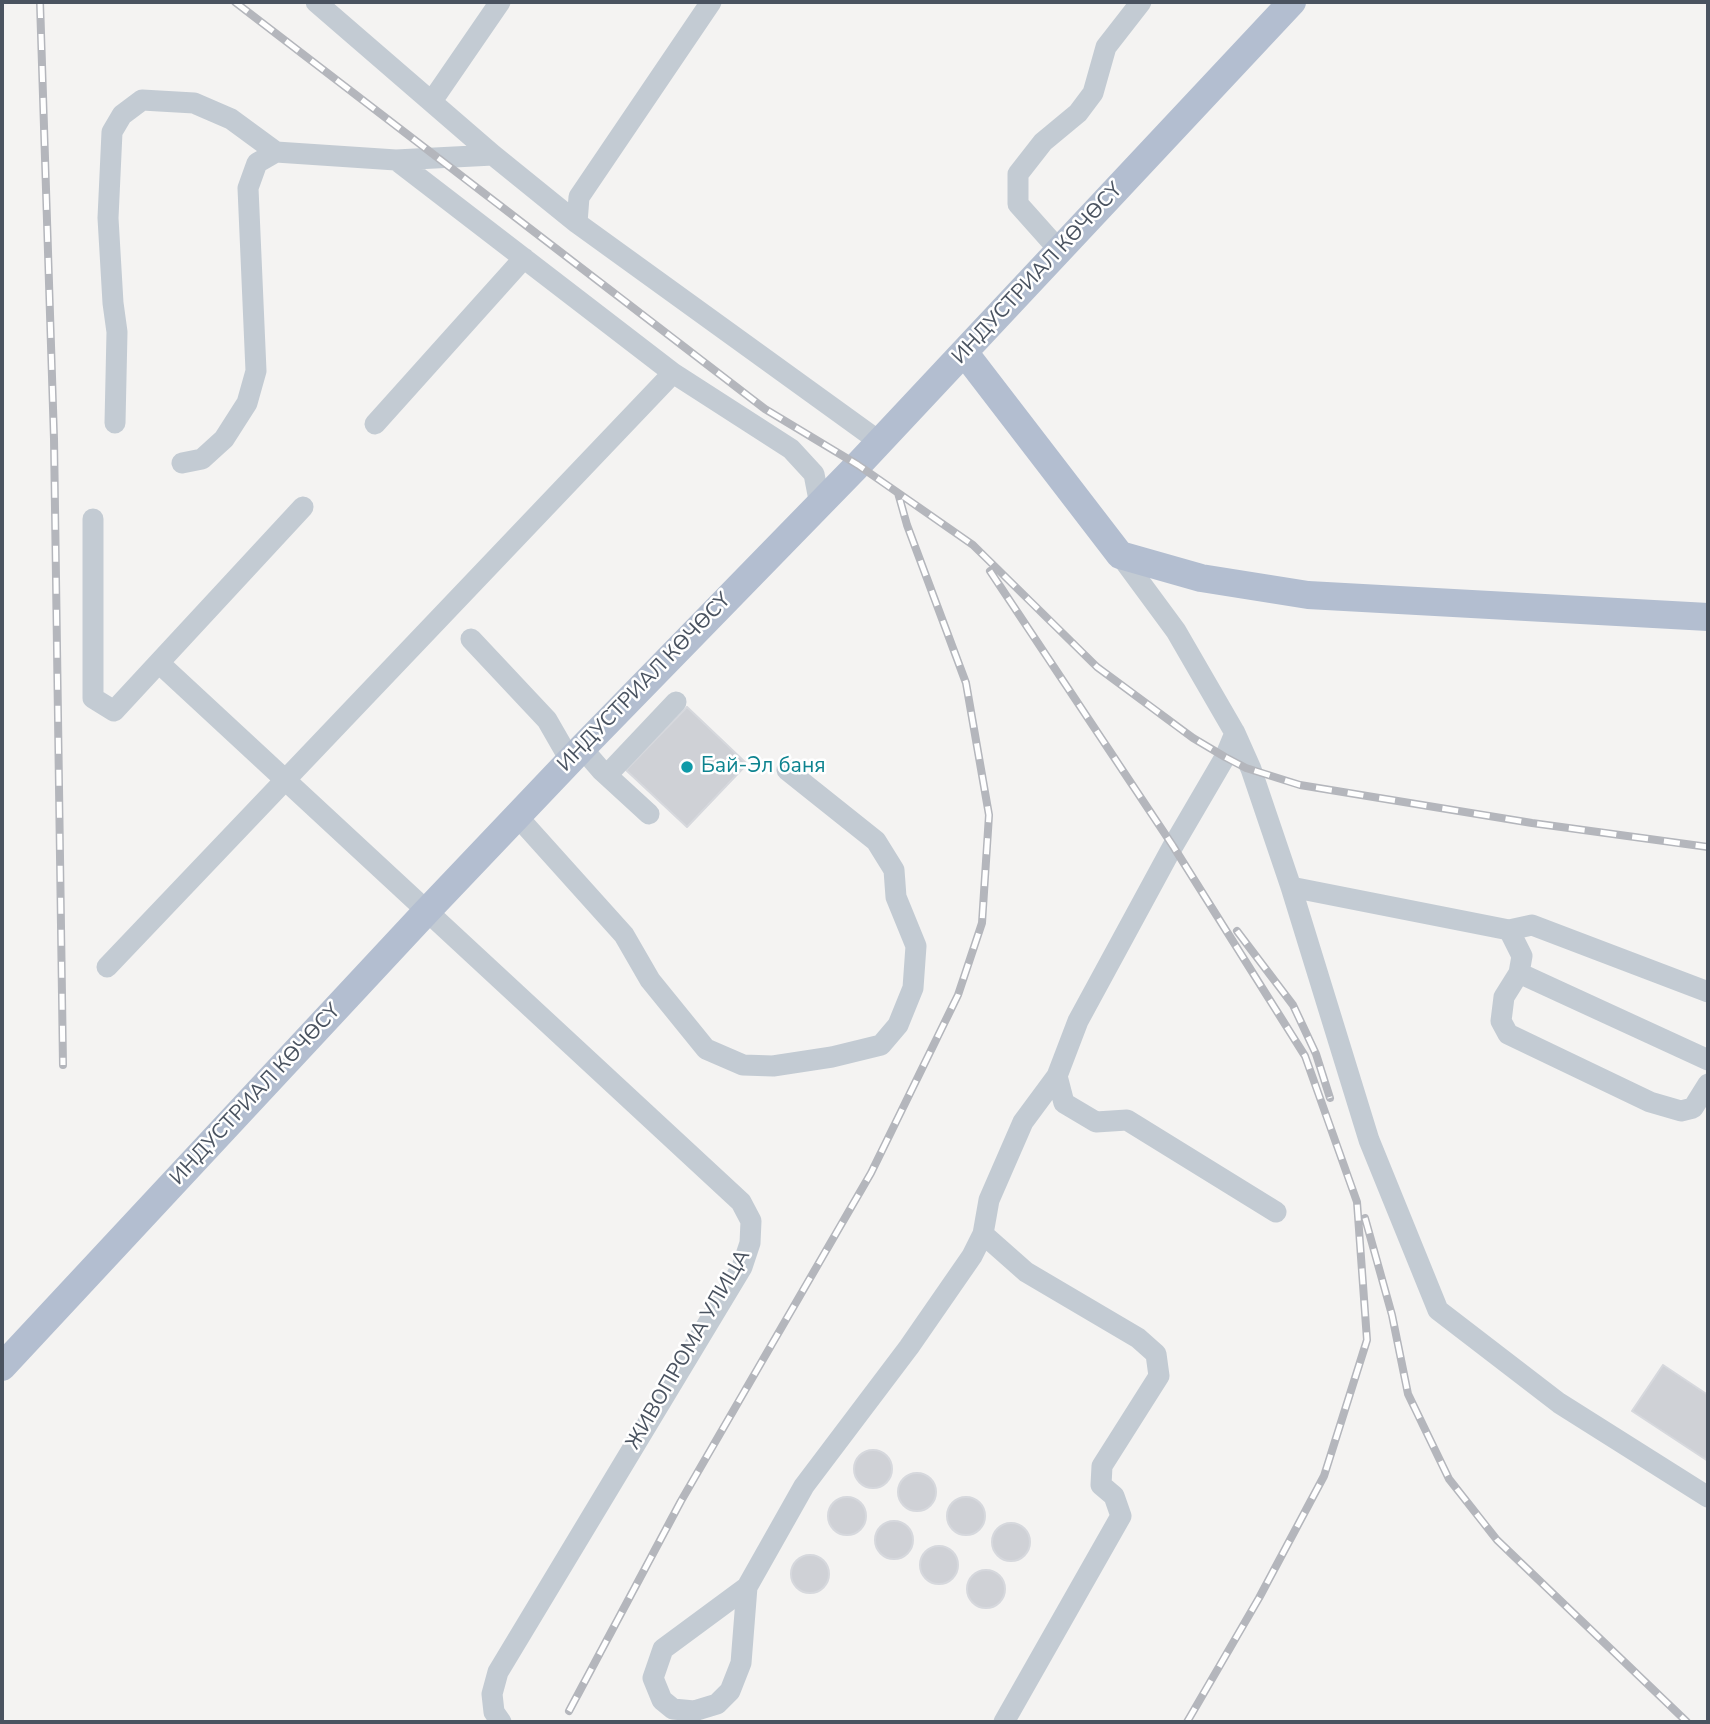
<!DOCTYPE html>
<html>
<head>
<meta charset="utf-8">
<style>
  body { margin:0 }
  #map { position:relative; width:1710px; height:1724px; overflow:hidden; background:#f4f3f2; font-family:"Nunito Sans",sans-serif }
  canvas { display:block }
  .frame { position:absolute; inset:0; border:4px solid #4a5360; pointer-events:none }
</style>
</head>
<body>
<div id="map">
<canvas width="1710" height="1724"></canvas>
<div class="frame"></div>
</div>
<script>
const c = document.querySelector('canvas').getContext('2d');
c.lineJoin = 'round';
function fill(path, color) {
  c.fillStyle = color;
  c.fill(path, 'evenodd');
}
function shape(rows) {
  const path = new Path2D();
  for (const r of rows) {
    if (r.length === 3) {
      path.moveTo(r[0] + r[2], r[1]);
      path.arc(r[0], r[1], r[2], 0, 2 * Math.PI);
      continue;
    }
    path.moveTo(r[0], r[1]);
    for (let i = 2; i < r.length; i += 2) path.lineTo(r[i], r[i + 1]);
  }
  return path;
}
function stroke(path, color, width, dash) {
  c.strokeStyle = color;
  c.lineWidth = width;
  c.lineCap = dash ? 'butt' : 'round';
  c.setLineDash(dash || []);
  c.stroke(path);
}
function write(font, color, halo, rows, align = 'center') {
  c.font = font + ' "Nunito Sans",sans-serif';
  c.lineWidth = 5;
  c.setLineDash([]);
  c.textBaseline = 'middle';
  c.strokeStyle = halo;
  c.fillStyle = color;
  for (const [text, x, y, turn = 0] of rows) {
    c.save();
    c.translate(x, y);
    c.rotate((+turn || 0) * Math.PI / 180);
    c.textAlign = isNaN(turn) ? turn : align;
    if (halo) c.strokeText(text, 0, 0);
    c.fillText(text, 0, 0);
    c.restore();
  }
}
const building = shape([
  [687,707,747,764,687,827,626,770,687,707],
  [1663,1365,1708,1395,1708,1461,1632,1411,1663,1365],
  [873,1469,19],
  [917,1492,19],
  [966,1516,19],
  [847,1516,19],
  [894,1540,19],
  [1011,1542,19],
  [939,1565,19],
  [810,1574,19],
  [986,1589,19]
]);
fill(building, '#cfd1d6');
stroke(building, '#d6d8dd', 2);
stroke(shape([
  [316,2,493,155,577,223,880,442],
  [432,101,500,2],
  [396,160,673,373,791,449,814,474,820,505],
  [577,223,579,197,711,2],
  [1059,250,1018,204,1018,174,1043,142,1078,113,1093,93,1106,47,1141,2],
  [115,423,117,332,113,303,108,218,112,132,122,115,142,100,194,103,231,119,276,152],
  [375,424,524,258],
  [182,463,202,459,224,439,247,403,256,371,248,188,257,163,276,152,396,160,493,155],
  [93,519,93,698,114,711,303,507],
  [1120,555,1176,631,1235,733,1251,769,1291,887,1369,1140,1438,1310,1559,1403,1708,1497],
  [471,639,547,720,570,760],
  [159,663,741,1202,751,1221,750,1243,742,1267,498,1672,492,1694,494,1712,501,1722],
  [1235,733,1225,757,1173,846,1078,1021,1057,1076,1064,1103,1096,1122,1127,1120,1276,1212],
  [582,748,601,770,649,814],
  [607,775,676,702],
  [517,816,624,935,650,980,706,1049,743,1065,773,1066,832,1057,881,1045,898,1025,913,988,916,946,896,897,894,870,876,841,787,770],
  [1291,887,1509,930,1532,925,1708,992],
  [1509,930,1522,956,1519,973,1504,997,1501,1021,1508,1034,1650,1102,1681,1111,1693,1108,1708,1084],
  [107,967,673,373],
  [1519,973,1708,1060],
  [983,1234,1026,1272,1138,1338,1156,1354,1159,1376,1102,1466,1101,1485,1114,1496,1121,1516,1004,1722],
  [747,1587,741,1663,730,1691,717,1704,694,1711,673,1709,662,1700,653,1678,663,1649,747,1587,804,1486,909,1347,972,1256,983,1234,989,1200,1023,1122,1057,1076]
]), '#c3cbd3', 21);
stroke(shape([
  [964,352,1120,555,1201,578,1308,595,1708,617],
  [2,1367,426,912,582,748,858,465,1292,2]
]), '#b3bed0', 28);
const rail = shape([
  [40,2,54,439,63,1065],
  [235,2,765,409,858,465,973,545,1097,667,1193,738,1225,757,1246,768,1300,785,1532,823,1708,847],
  [990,571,1173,846,1305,1056,1357,1202,1367,1340,1324,1476,1259,1598,1187,1722],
  [1237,931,1293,1005,1316,1054,1330,1098],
  [1365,1218,1392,1315,1408,1394,1449,1479,1497,1540,1687,1722],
  [569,1711,681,1501,871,1173,958,995,982,923,989,815,966,683,907,525,898,493]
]);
stroke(rail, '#b4b6bc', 8);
stroke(rail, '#fff', 5, [16]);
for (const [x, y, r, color] of [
  [687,767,7,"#0f9aa8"]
]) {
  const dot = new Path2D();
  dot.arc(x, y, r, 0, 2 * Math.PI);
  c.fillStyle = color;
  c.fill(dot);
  stroke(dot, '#fff', 2.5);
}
write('21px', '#4a5360', '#fff', [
  ["ИНДУСТРИАЛ КӨЧӨСҮ",1038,274,-47],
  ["ИНДУСТРИАЛ КӨЧӨСҮ",645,683,-46],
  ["ИНДУСТРИАЛ КӨЧӨСҮ",256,1095,-47],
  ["ЖИВОПРОМА УЛИЦА",689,1350,-60]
]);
write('21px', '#0d838f', '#fff', [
  ["Бай-Эл баня",701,767]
], 'left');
</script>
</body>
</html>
